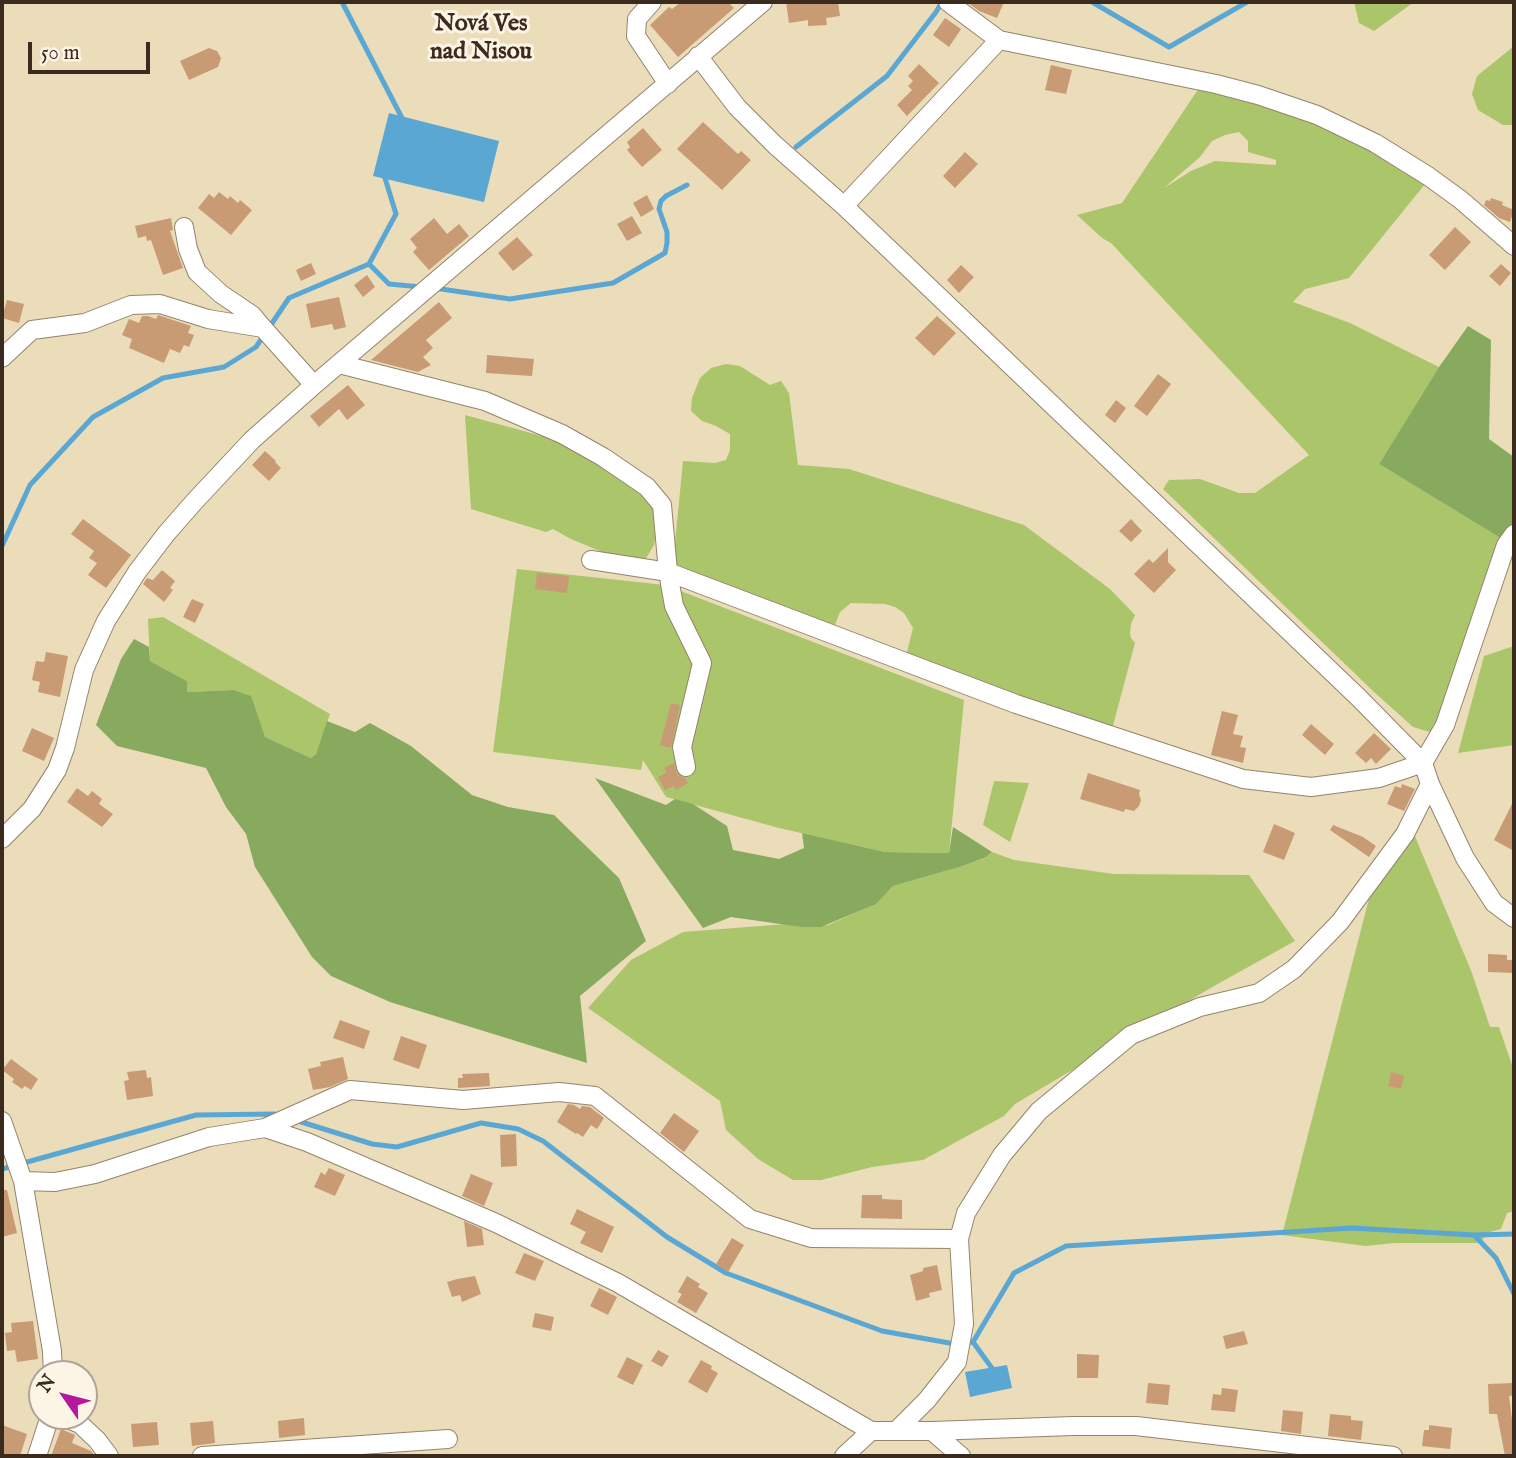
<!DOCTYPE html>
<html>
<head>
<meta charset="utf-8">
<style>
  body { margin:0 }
  #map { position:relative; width:1516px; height:1458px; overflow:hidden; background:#ebddba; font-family:"IM FELL English",serif }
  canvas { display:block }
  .frame { position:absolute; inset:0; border:4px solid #3b2a1e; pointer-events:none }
  .north { position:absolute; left:28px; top:1360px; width:70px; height:70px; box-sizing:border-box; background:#fcf5e5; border:2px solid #afa495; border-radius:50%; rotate:305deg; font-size:19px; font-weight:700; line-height:28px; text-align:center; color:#3b2a1e }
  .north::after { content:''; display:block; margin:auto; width:24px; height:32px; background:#b5179e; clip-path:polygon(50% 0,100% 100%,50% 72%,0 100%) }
  .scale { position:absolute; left:28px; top:42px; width:122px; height:32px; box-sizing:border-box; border:4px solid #3b2a1e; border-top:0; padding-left:9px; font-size:21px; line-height:24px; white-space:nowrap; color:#3b2a1e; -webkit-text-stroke:5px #fcf5e5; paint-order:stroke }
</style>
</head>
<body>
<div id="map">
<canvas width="1516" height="1458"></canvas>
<div class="frame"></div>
<div class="north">N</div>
<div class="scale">50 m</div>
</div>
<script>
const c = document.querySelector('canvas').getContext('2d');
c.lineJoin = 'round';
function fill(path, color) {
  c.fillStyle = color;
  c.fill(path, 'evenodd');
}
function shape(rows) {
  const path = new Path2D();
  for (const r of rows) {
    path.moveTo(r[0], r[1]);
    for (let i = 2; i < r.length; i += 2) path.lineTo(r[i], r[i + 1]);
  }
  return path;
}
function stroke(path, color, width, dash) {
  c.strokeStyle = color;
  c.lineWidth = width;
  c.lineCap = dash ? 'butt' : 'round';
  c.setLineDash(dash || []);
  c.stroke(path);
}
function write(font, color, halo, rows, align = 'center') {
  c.font = font + ' "IM FELL English",serif';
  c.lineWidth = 6;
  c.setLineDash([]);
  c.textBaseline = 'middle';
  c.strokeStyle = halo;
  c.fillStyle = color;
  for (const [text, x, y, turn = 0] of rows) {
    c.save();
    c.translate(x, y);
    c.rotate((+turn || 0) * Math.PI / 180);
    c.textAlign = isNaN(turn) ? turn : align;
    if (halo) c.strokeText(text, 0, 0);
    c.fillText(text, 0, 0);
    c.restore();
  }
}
fill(shape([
  [1354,2,1414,2,1374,31,1359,23],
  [1514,46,1514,125,1503,125,1478,110,1472,94,1477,76],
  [1199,88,1300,115,1372,150,1425,184,1349,278,1305,289,1293,302,1350,323,1439,367,1379,464,1502,539,1440,715,1430,732,1413,727,1373,691,1163,489,1169,480,1200,479,1239,493,1255,493,1309,455,1111,243,1102,238,1077,215,1122,203],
  [1239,132,1248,141,1248,152,1276,160,1276,165,1215,161,1191,171,1164,188,1200,157,1212,141,1225,135],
  [726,364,740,366,770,385,781,381,789,393,798,465,849,469,1024,525,1110,589,1135,615,1131,624,1130,633,1131,638,1135,643,1111,733,906,656,913,628,904,613,895,607,885,604,851,603,840,612,835,625,764,601,673,563,683,461,715,463,726,460,730,450,730,434,716,426,702,421,691,411,692,398,700,378,711,368],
  [465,415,564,442,650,501,659,514,654,545,645,560,607,554,571,539,553,529,546,532,471,509],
  [517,569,665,585,964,700,949,853,885,852,779,828,666,797,643,760,641,770,493,752],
  [163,617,330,714,316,754,311,758,265,737,233,690,186,692,187,681,150,661,148,619],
  [1514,646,1514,745,1458,753,1484,656],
  [994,781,1029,783,1010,842,983,825],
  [1414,834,1472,973,1490,1027,1499,1027,1514,1071,1514,1211,1507,1213,1501,1229,1490,1232,1479,1243,1395,1243,1365,1246,1282,1235,1372,887],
  [992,852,1014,860,1114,874,1249,875,1295,941,1214,986,1015,1104,1004,1116,923,1160,872,1167,821,1180,793,1180,758,1159,726,1130,720,1101,588,1008,631,960,683,932,786,924,801,927,828,925,875,904,893,886,963,866,986,857]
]), '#abc56b');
fill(shape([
  [1468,326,1491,340,1489,439,1514,457,1514,521,1502,539,1379,464,1439,367],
  [134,639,149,647,150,661,187,681,187,692,233,690,251,696,265,737,311,758,316,754,327,721,355,732,370,723,411,746,472,795,508,807,554,815,619,878,646,941,580,996,587,1063,390,1002,331,976,312,957,255,867,246,834,226,807,206,768,117,746,96,725,121,659],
  [595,778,666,805,675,799,693,804,727,826,733,850,779,859,804,848,802,833,885,852,949,853,953,827,992,852,986,857,963,866,893,886,876,904,821,927,801,927,731,917,703,928]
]), '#88aa5f');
fill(shape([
  [389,113,499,141,484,202,373,176],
  [1007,1365,1012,1388,970,1397,965,1372]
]), '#5ba7d4');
stroke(shape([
  [342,2,403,120],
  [1092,2,1169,47,1247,2],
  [796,147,887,76,936,12,942,2],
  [369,264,396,214,385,178,388,174],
  [434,288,510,299,613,283,665,253,667,243,667,232,659,209,661,201,666,196,687,185],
  [2,546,30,485,93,417,163,378,224,367,256,347,289,298,369,264,389,284,421,287],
  [295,1120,372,1144,397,1147,481,1123,518,1129,543,1141,667,1237,726,1273,882,1331,955,1344],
  [2,1169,196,1115,274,1114,279,1115],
  [1474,1235,1514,1234],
  [973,1342,994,1371],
  [965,1343,973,1342,1014,1273,1066,1246,1352,1228,1474,1235,1496,1258,1514,1294]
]), '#5ba7d4', 5);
fill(shape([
  [681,2,728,2,734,8,678,57,650,25,669,7,672,9],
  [786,2,838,2,840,16,826,18,827,25,808,26,808,20,789,23],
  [967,2,1004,2,997,18,979,11],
  [945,18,961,29,949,47,933,35],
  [209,48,217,51,221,58,218,67,189,80,180,61],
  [919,64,939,83,907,116,897,105,912,90,908,86,913,81,908,76],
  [1051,65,1072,70,1066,94,1045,90],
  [703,122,738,154,741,151,751,160,722,190,677,149],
  [643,128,662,150,642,167,627,150,630,147,627,142],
  [965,152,978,164,955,188,943,176],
  [219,192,228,199,230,196,238,203,240,200,252,210,231,235,198,208,209,194,214,198],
  [647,195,654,209,641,217,633,203],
  [1491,198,1503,202,1502,205,1514,210,1510,222,1499,218,1484,205,1486,200,1490,201],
  [632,216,642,233,627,241,617,224],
  [171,218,173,230,170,231,183,268,163,275,151,240,147,241,146,236,138,238,135,226],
  [434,218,447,234,459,224,469,236,429,270,413,252,417,248,410,239],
  [1455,227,1471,242,1445,270,1429,255],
  [517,237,533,255,513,271,498,253],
  [311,263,316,274,301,281,296,270],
  [1501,264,1511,273,1500,286,1489,276],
  [961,265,974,277,959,293,947,280],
  [367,275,375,287,363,297,354,285],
  [339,297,346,327,334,330,332,324,311,328,306,304],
  [7,300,24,304,19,323,2,318],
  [439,302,452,318,426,340,433,348,423,357,431,365,418,372,371,360],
  [158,315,191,326,188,333,194,335,189,347,184,345,180,353,170,349,164,363,129,348,132,339,122,335,129,319,139,323,142,316,148,316,156,319],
  [937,316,956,333,934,356,915,338],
  [487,355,534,359,532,376,486,373],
  [1158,374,1171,384,1147,416,1134,406],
  [348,385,365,405,347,420,339,409,319,427,310,416],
  [1116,400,1126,408,1115,423,1105,415],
  [265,451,276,461,275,462,281,468,269,481,252,465],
  [83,519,131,555,106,588,88,575,97,563,89,558,94,551,71,534],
  [1131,519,1142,531,1131,542,1119,531],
  [1168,548,1168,562,1176,570,1154,593,1134,574,1149,559,1153,563],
  [162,570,175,581,170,588,173,590,164,602,143,584,147,578,153,580],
  [537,573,569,576,567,593,535,589],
  [192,599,204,604,195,623,183,617],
  [46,652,68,656,60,697,38,692,40,682,32,680,36,661,44,662],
  [671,703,680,705,671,748,660,745],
  [1222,711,1238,715,1233,734,1243,736,1240,747,1246,748,1243,763,1211,755],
  [1311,724,1334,744,1325,755,1302,735],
  [32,728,54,738,44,761,22,751],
  [1374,733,1391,749,1376,764,1371,758,1366,763,1355,753],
  [674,763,677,774,685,778,688,783,676,790,674,786,665,790,658,777,667,772,664,768],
  [1088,773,1140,790,1139,794,1141,800,1139,806,1134,811,1125,809,1124,812,1080,799],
  [1402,784,1415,789,1404,811,1387,804,1395,786,1401,788],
  [77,788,88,796,92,791,102,799,99,804,113,814,102,827,67,802],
  [1514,800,1514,851,1494,840],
  [1274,824,1295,833,1284,860,1263,852],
  [1333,825,1363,837,1376,846,1369,857,1330,830],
  [1488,954,1507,955,1507,960,1514,960,1514,973,1488,972],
  [340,1020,370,1031,364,1049,333,1038],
  [401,1036,427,1045,419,1069,393,1060],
  [343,1057,348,1079,330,1087,313,1090,308,1069,321,1066,320,1062],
  [11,1059,38,1079,31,1090,25,1086,22,1089,12,1082,14,1079,2,1070],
  [146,1070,147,1078,151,1077,153,1096,127,1100,124,1081,129,1080,127,1072],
  [1391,1072,1404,1076,1401,1089,1388,1086],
  [489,1073,490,1086,458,1088,458,1078,463,1078,462,1074],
  [568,1104,574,1105,580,1109,582,1106,590,1107,604,1118,597,1129,591,1125,583,1137,577,1133,576,1134,557,1122],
  [674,1113,699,1131,684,1152,660,1133],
  [516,1134,517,1166,501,1167,500,1135],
  [329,1168,345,1175,335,1196,314,1187,321,1172,325,1175],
  [471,1174,493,1183,484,1206,462,1196],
  [2,1190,7,1190,17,1233,2,1237],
  [862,1195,882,1195,882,1199,902,1200,902,1219,861,1218],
  [577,1209,614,1227,602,1253,580,1243,586,1232,570,1224],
  [464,1221,482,1229,484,1245,467,1247],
  [732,1238,744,1245,728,1272,716,1264],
  [524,1253,544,1261,535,1281,515,1273],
  [937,1265,942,1290,929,1293,930,1297,916,1301,910,1275,923,1271,923,1268],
  [475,1276,481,1294,462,1302,460,1295,452,1297,447,1282,457,1279],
  [687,1276,700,1284,698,1287,708,1293,696,1313,677,1302,682,1294,678,1292],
  [599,1288,617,1297,608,1315,590,1306],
  [535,1313,554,1317,551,1331,532,1327],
  [33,1321,38,1359,17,1362,15,1350,7,1351,5,1333,12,1332,11,1323],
  [1244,1331,1248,1344,1226,1349,1223,1336],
  [658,1350,669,1356,662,1367,651,1361],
  [1077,1354,1099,1355,1098,1378,1077,1378],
  [627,1357,643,1365,633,1385,617,1377],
  [701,1360,712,1366,711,1369,718,1373,707,1393,688,1382],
  [1148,1383,1170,1385,1168,1405,1146,1403],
  [1514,1383,1514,1395,1509,1396,1514,1436,1514,1456,1505,1456,1497,1414,1489,1414,1488,1384],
  [1222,1388,1238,1390,1235,1412,1211,1410,1213,1394,1221,1395],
  [1283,1410,1303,1412,1301,1434,1281,1431],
  [1330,1414,1351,1416,1351,1420,1363,1421,1361,1440,1328,1436],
  [304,1418,305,1435,279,1438,278,1421],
  [213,1421,215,1443,192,1446,190,1423],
  [157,1422,159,1445,133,1447,131,1424],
  [2,1425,27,1434,20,1456,2,1456],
  [1429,1425,1452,1428,1450,1449,1422,1446,1424,1430,1429,1430],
  [61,1429,75,1435,72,1443,91,1451,95,1456,51,1456]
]), '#c89b75');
const minor = shape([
  [652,2,637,19,636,36,668,84],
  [948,2,999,40,1216,84,1258,95,1317,115,1375,143,1428,176,1461,200,1514,246],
  [698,56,737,107,775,145,844,206,1358,697,1423,763,1430,784,1465,858,1494,903,1514,918],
  [844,206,999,40],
  [184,227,188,249,197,272,221,294,252,315,263,328],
  [2,358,32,330,85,323,131,305,160,304,208,319,263,328,314,385],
  [339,364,485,401,562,434,603,457,647,487,662,505,668,572,1016,704,1243,779,1311,787,1379,778,1423,763,1445,725,1506,545,1514,534],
  [591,560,668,572,674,606,702,663,682,747,686,767],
  [2,839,32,809,57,770,65,748,84,670,106,621,137,572,166,534,194,502,252,440,314,385,763,2],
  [2,1121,23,1181,52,1351,53,1374],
  [265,1128,350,1090,463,1100,559,1092,595,1096,750,1219,811,1238,959,1239],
  [23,1181,55,1182,95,1174,209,1137,265,1128,307,1142,496,1223,618,1283,871,1431,932,1431,961,1456],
  [61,1416,80,1424,97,1440,109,1456],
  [896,1431,927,1400,957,1362,964,1324,959,1239,966,1213,1002,1155,1039,1111,1131,1035,1200,1007,1259,993,1294,969,1340,922,1405,834,1430,784],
  [932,1431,1073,1426,1136,1426,1393,1456],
  [37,1456,50,1416],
  [202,1456,448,1439],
  [844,1456,871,1431]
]);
stroke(minor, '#93846c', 20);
stroke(minor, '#fff', 18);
write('bold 24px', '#3b2a1e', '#fcf5e5', [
  ["Nová Ves",481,25],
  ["nad Nisou",481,53]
]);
</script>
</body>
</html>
